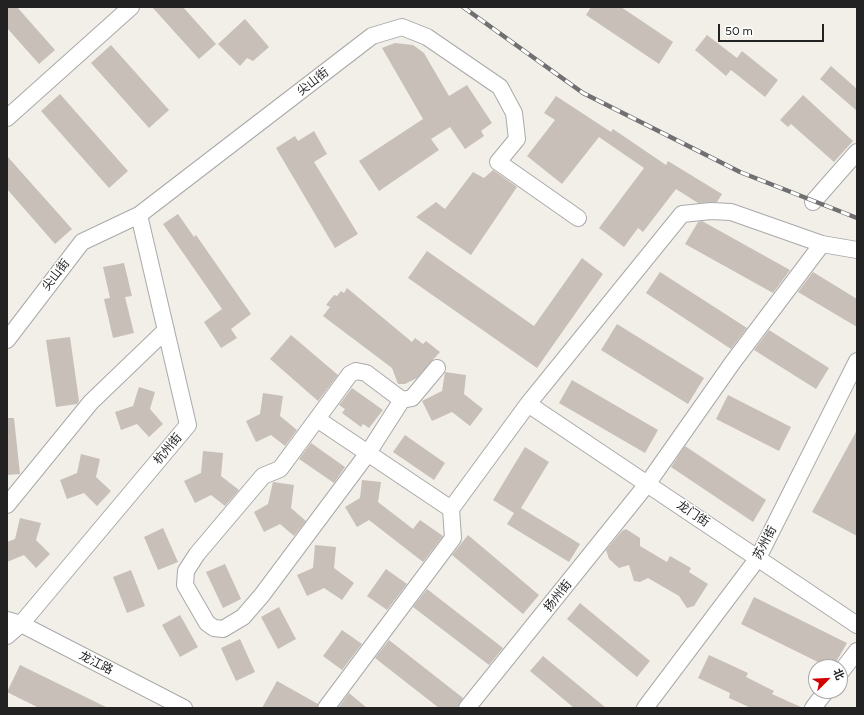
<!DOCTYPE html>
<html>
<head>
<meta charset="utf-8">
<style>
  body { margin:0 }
  #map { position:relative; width:864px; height:715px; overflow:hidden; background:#f2efe9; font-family:Figtree,"Noto Sans SC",sans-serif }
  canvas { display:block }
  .frame { position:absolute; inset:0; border:8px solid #222; pointer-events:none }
  .north { position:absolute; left:808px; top:659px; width:40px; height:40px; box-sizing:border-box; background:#fff; border:1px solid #a7a7a7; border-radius:50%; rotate:66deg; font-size:11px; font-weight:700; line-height:16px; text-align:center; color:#222 }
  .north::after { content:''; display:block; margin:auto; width:14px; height:18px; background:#d40000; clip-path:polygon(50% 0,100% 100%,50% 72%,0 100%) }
  .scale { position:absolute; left:718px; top:24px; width:106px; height:18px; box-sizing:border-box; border:2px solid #222; border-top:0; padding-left:5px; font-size:12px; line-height:14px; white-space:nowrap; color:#222; -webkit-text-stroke:3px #fff; paint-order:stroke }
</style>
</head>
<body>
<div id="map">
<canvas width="864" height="715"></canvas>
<div class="frame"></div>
<div class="north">北</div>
<div class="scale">50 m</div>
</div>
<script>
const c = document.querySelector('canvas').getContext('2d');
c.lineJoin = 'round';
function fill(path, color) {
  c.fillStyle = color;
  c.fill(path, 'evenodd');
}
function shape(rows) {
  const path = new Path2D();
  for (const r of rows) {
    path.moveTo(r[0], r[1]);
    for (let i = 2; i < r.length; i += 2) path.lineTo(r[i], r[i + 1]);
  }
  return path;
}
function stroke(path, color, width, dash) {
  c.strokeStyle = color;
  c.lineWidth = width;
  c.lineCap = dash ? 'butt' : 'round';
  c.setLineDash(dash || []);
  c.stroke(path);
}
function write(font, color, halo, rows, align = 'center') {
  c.font = font + ' Figtree,"Noto Sans SC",sans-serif';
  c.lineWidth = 3;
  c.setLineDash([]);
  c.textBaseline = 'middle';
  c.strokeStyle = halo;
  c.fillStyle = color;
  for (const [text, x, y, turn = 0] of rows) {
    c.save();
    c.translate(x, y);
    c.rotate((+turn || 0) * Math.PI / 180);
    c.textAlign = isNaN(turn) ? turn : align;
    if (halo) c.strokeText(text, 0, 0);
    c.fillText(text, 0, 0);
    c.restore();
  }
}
fill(shape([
  [7,7,17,7,55,50,39,64,7,28],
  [152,7,183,7,216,44,199,59],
  [591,7,621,7,673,42,659,64,586,15],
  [245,19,269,47,253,61,247,58,240,66,218,44],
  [707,35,737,58,742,51,778,80,765,97,731,70,726,76,695,50],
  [395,43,413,45,424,53,449,96,467,85,492,123,481,131,484,136,465,149,450,127,431,139,439,150,379,191,359,161,423,119,382,48],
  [111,45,169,110,149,128,91,63],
  [831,66,857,89,857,111,820,79],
  [60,94,128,171,109,188,41,111],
  [803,95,853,141,834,162,791,124,788,127,780,120],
  [556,96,611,132,613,129,666,165,668,161,722,194,717,202,698,203,676,189,643,232,638,228,624,247,599,228,644,168,599,137,562,184,527,156,555,120,544,113],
  [314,131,327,154,314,162,358,234,335,248,276,148,295,136,298,141],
  [7,156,72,229,55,244,7,189],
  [493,170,517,187,471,255,416,217,436,202,445,209,473,172,484,178],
  [178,214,194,237,196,235,251,314,231,329,237,338,221,348,204,322,222,309,163,224],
  [702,221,790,270,773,293,685,244,698,222],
  [427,251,534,326,582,258,603,274,537,368,408,278],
  [124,263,132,296,125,297,134,333,113,338,104,299,110,298,103,267],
  [660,272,747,328,731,349,646,293],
  [813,272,857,299,857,327,798,292],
  [347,288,412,342,415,338,423,344,426,341,440,352,417,378,405,384,398,384,392,368,323,316,330,307,326,305,334,295,337,296,341,291,344,293],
  [617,324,704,378,688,404,601,350],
  [769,330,829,368,816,389,754,350],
  [291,335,338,375,318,401,270,359],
  [70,337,79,401,77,404,56,407,46,340],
  [445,372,466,375,464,394,483,409,470,426,452,412,432,421,422,401,442,391],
  [572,380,658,430,645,453,559,403],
  [139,387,155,392,150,409,163,424,149,437,137,424,121,430,115,412,133,406],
  [352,388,383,410,369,428,363,424,361,427,342,413,345,409,339,405],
  [263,393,283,396,280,416,297,430,285,446,271,435,256,442,246,421,260,414],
  [728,395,791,427,779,451,716,419],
  [7,418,14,418,20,474,7,475],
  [857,430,857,536,812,512],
  [405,435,445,463,434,480,393,452],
  [311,443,345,467,334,483,299,459],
  [685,446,766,500,753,522,671,467],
  [525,447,549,462,521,508,580,544,569,562,507,524,514,513,493,500],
  [203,451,223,453,221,476,239,490,225,506,211,495,195,503,184,481,201,473],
  [81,454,100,459,96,477,111,491,97,506,84,493,67,499,60,480,77,473],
  [362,480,381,482,378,502,413,529,420,520,443,536,423,562,369,520,357,527,345,507,360,498],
  [273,482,294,485,291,508,306,521,294,536,280,524,264,532,254,512,268,504],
  [20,518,41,523,36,540,50,554,36,568,24,555,7,562,7,542,15,539],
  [163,528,178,562,158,570,144,537],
  [626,529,640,538,640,546,667,562,670,556,691,568,689,572,708,584,694,606,687,608,679,596,648,578,640,582,634,581,629,565,619,568,609,559,606,550,622,531],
  [468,535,539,595,523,614,452,555],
  [315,545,336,547,334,568,354,583,342,600,324,588,307,596,297,575,313,568],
  [225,564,241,599,223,608,206,572],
  [386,569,407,584,387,610,367,596],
  [131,570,145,606,127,613,113,577],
  [427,589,503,648,489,665,413,607],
  [754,597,847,643,833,667,828,667,741,624],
  [580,603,650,661,637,677,567,619],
  [279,607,296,639,278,649,261,617],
  [180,615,198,647,180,657,162,625],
  [342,630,362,644,342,670,323,656],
  [240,639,255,672,236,681,221,648],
  [389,640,463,698,457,708,439,708,375,658],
  [709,655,748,673,746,677,774,691,772,694,803,708,751,708,729,698,730,693,698,678],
  [543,656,606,708,574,708,530,671],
  [20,665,108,708,39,708,7,692],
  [277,681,318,704,317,708,262,708],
  [349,693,367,708,338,708]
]), '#c7bfb8');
const minor = shape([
  [7,118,131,7],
  [813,202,857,152],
  [7,340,82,242,139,215,372,36,402,27,427,37,500,87,514,113,517,139,498,162,578,218],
  [402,400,366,373,356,371,350,374,280,469,263,476,197,554,186,571,185,585,207,623,214,628,223,629,243,617,262,595,368,453,402,400,412,398,437,368],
  [528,404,857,625],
  [317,419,451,509],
  [7,505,91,402,166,330],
  [7,620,21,624,184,708],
  [7,636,21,624,188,425,139,215],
  [840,673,857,651],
  [326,708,453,538,451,509,528,404,682,214,711,211,731,212,822,244,857,250],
  [467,708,648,483,733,362,822,244],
  [645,708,758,558,857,361],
  [813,708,826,691]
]);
stroke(minor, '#a9a9a9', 18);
stroke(minor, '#fff', 16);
const rail = shape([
  [463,7,583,93,740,172,857,218]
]);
stroke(rail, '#707070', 4.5);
stroke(rail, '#fff', 3, [9]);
write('12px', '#222', '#fff', [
  ["尖山街",313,82,-38],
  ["尖山街",56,275,-52],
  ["杭州街",168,449,-50],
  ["龙门街",693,514,34],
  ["苏州街",765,543,-62],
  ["扬州街",558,596,-51],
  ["龙江路",96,663,27]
]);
</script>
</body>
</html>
